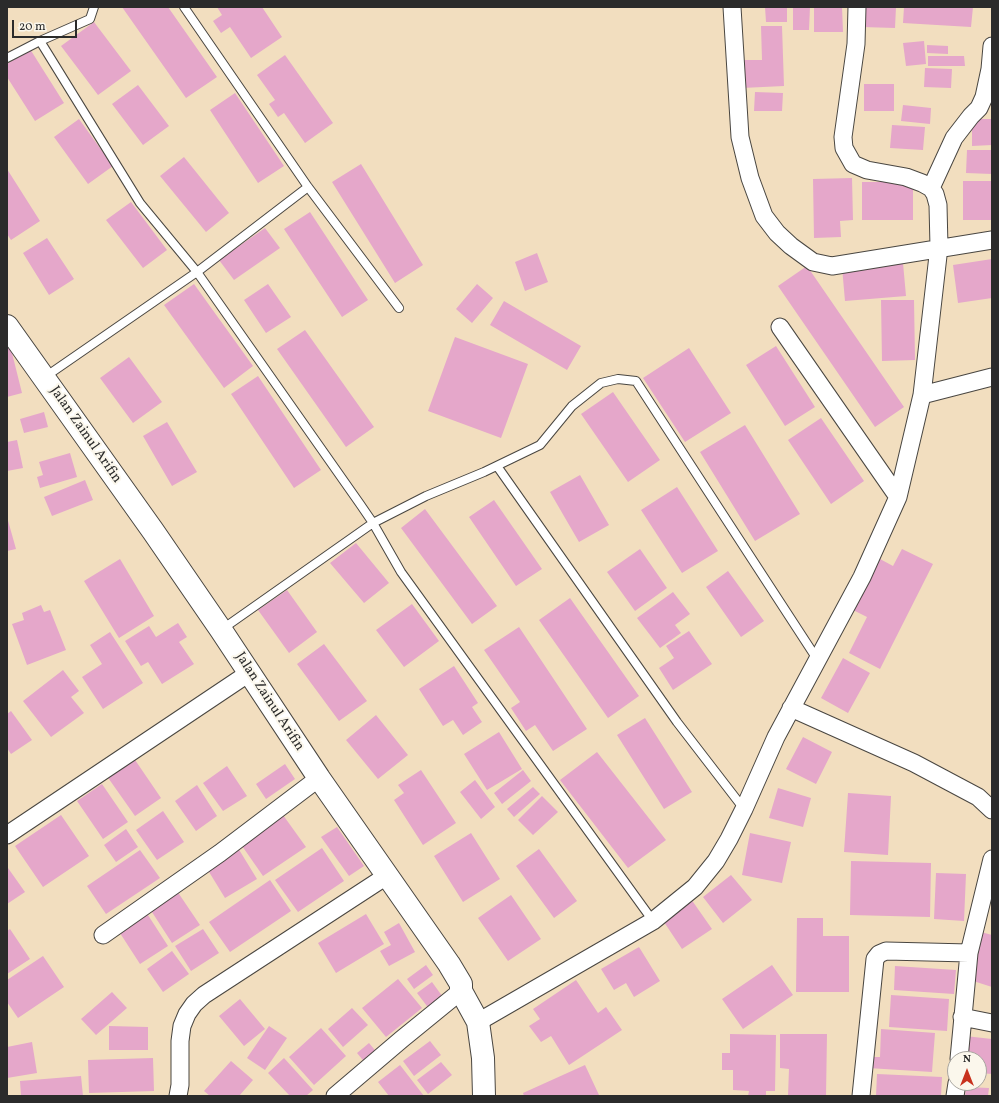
<!DOCTYPE html>
<html>
<head>
<meta charset="utf-8">
<style>
  body { margin:0 }
  #map { position:relative; width:999px; height:1103px; overflow:hidden; background:#f2debf; font-family:Vollkorn,serif }
  canvas { display:block }
  .frame { position:absolute; inset:0; border:8px solid #2b2b2b; pointer-events:none }
  .north { position:absolute; left:947px; top:1051px; width:40px; height:40px; box-sizing:border-box; background:#fbf7ec; border:1px solid #a8a59f; border-radius:50%; rotate:0deg; font-size:11px; font-weight:700; line-height:16px; text-align:center; color:#2b2b2b }
  .north::after { content:''; display:block; margin:auto; width:14px; height:18px; background:#c8321e; clip-path:polygon(50% 0,100% 100%,50% 72%,0 100%) }
  .scale { position:absolute; left:12px; top:20px; width:65px; height:18px; box-sizing:border-box; border:2px solid #2b2b2b; border-top:0; padding-left:5px; font-size:12px; line-height:14px; white-space:nowrap; color:#2b2b2b; -webkit-text-stroke:3px #fbf7ec; paint-order:stroke }
</style>
</head>
<body>
<div id="map">
<canvas width="999" height="1103"></canvas>
<div class="frame"></div>
<div class="north">N</div>
<div class="scale">20 m</div>
</div>
<script>
const c = document.querySelector('canvas').getContext('2d');
c.lineJoin = 'round';
function fill(path, color) {
  c.fillStyle = color;
  c.fill(path, 'evenodd');
}
function shape(rows) {
  const path = new Path2D();
  for (const r of rows) {
    path.moveTo(r[0], r[1]);
    for (let i = 2; i < r.length; i += 2) path.lineTo(r[i], r[i + 1]);
  }
  return path;
}
function stroke(path, color, width, dash) {
  c.strokeStyle = color;
  c.lineWidth = width;
  c.lineCap = dash ? 'butt' : 'round';
  c.setLineDash(dash || []);
  c.stroke(path);
}
function write(font, color, halo, rows, align = 'center') {
  c.font = font + ' Vollkorn,serif';
  c.lineWidth = 4;
  c.setLineDash([]);
  c.textBaseline = 'middle';
  c.strokeStyle = halo;
  c.fillStyle = color;
  for (const [text, x, y, turn = 0] of rows) {
    c.save();
    c.translate(x, y);
    c.rotate((+turn || 0) * Math.PI / 180);
    c.textAlign = isNaN(turn) ? turn : align;
    if (halo) c.strokeText(text, 0, 0);
    c.fillText(text, 0, 0);
    c.restore();
  }
}
fill(shape([
  [122,7,168,7,217,77,186,98],
  [217,7,262,7,282,37,251,58,230,27,221,33,213,21,222,15],
  [765,7,787,7,787,22,766,22],
  [793,7,810,7,809,30,793,30],
  [814,7,842,7,843,32,814,32],
  [863,7,896,7,895,28,862,27],
  [904,7,973,7,971,27,903,23],
  [94,22,131,71,98,95,61,46],
  [761,26,782,26,784,86,742,88,741,60,762,60],
  [924,41,926,64,906,66,903,43],
  [927,45,948,46,948,54,927,53],
  [30,49,64,103,35,121,7,77,7,64],
  [285,55,333,123,305,143,284,113,278,117,269,104,275,100,257,75],
  [928,56,964,56,965,66,928,66],
  [925,68,952,69,951,88,924,87],
  [864,84,894,84,894,111,864,111],
  [138,85,169,126,143,145,112,104],
  [755,92,783,93,782,111,754,111],
  [235,93,284,166,258,183,210,110],
  [903,105,931,108,930,124,901,121],
  [79,119,113,166,88,184,54,137],
  [972,119,992,119,992,145,972,146],
  [892,125,925,127,923,150,890,148],
  [967,150,992,150,992,174,966,173],
  [184,157,229,213,206,232,160,176],
  [361,164,423,265,395,283,332,182],
  [7,169,40,221,11,240,7,234],
  [852,178,853,220,840,221,841,237,814,238,813,179],
  [963,181,992,181,992,220,963,220],
  [862,182,913,182,913,220,862,220],
  [131,202,167,250,143,268,106,220],
  [310,212,368,300,342,317,284,229],
  [265,228,280,248,234,280,219,260],
  [47,238,74,279,49,295,23,253],
  [537,253,548,282,525,291,515,262],
  [992,259,992,298,958,303,953,265],
  [903,263,906,296,845,301,842,267],
  [807,266,904,407,875,427,778,286],
  [194,284,253,366,224,388,164,305],
  [268,284,291,317,266,333,244,300],
  [477,284,493,298,472,323,456,309],
  [881,300,914,300,915,360,882,361],
  [504,301,581,346,567,370,490,325],
  [305,330,374,427,346,447,277,349],
  [455,337,528,364,501,438,428,411],
  [7,341,9,341,22,393,7,397],
  [776,346,815,407,785,426,746,365],
  [689,348,731,413,685,442,643,378],
  [129,357,162,402,133,423,100,378],
  [258,376,321,470,294,488,231,394],
  [613,392,660,460,628,482,581,414],
  [44,412,48,427,24,433,20,419],
  [821,418,864,481,831,504,788,440],
  [167,422,197,472,172,486,143,436],
  [745,425,800,514,755,541,700,452],
  [17,440,23,468,7,471,7,442],
  [70,453,77,477,40,488,37,477,43,475,39,462],
  [580,475,609,525,579,542,550,492],
  [85,480,93,500,52,516,44,497],
  [677,487,718,551,682,573,641,510],
  [494,500,542,569,516,586,469,517],
  [425,509,497,606,472,624,401,528],
  [7,517,16,549,7,551],
  [356,543,389,583,364,603,330,563],
  [640,549,667,588,635,611,607,572],
  [902,549,933,564,880,669,849,653,867,617,853,610,880,559,893,566],
  [120,559,154,616,119,638,84,581],
  [728,571,764,621,741,637,706,587],
  [287,590,317,632,289,653,258,610],
  [673,592,690,614,675,625,681,633,660,648,637,618],
  [570,598,639,696,608,718,539,620],
  [412,604,439,641,404,667,376,630],
  [41,605,44,612,50,610,66,650,27,665,12,624,24,620,22,613],
  [178,623,187,637,179,642,194,664,162,684,148,662,141,666,125,641,149,626,156,637],
  [519,627,587,729,553,751,535,725,526,731,511,708,520,702,484,650],
  [689,631,712,664,673,690,659,668,674,658,666,646],
  [110,632,143,683,103,709,82,677,102,664,90,645],
  [324,644,367,701,339,721,297,664],
  [843,658,870,673,848,713,821,698],
  [454,666,478,703,472,707,482,722,463,735,453,720,443,726,419,689],
  [63,670,79,691,71,697,84,713,51,737,23,701],
  [11,711,32,740,11,754,7,748,7,714],
  [376,715,408,755,378,779,346,740],
  [645,718,692,792,664,809,617,735],
  [499,732,522,769,487,790,464,754],
  [803,737,832,752,816,784,786,769],
  [597,752,666,840,628,868,560,780],
  [131,754,161,798,135,816,104,772],
  [285,764,295,779,266,799,256,784],
  [227,766,247,796,223,811,203,783],
  [421,770,456,823,423,845,394,800,404,793,398,785],
  [523,770,531,781,502,804,494,793],
  [475,780,495,807,481,819,460,792],
  [102,784,128,822,103,839,77,801],
  [197,785,217,816,196,831,175,801],
  [533,787,540,794,514,817,507,809],
  [778,788,811,798,803,827,769,818],
  [848,793,891,796,888,855,844,852],
  [542,796,558,812,533,835,518,820],
  [163,811,184,842,157,860,136,830],
  [61,815,89,856,43,887,15,846],
  [283,815,306,847,263,876,240,843],
  [337,827,364,866,349,876,321,837],
  [126,829,138,847,116,862,104,845],
  [471,833,500,879,463,902,434,856],
  [750,833,791,842,782,883,742,875],
  [238,848,257,879,225,898,206,867],
  [322,848,344,881,298,912,275,880],
  [539,849,577,901,554,918,516,866],
  [140,850,160,878,106,914,87,886],
  [851,861,931,863,930,917,850,915],
  [7,868,8,868,25,892,7,904],
  [936,873,966,874,964,921,934,919],
  [731,875,752,900,723,923,703,897],
  [270,880,291,911,230,952,209,922],
  [177,891,200,925,172,943,150,909],
  [511,895,541,939,508,961,478,918],
  [691,899,712,929,682,949,662,919],
  [146,912,168,946,140,964,118,930],
  [366,914,384,944,336,973,318,943],
  [797,918,823,918,823,936,849,936,849,992,796,992],
  [399,923,415,952,389,966,380,951,391,945,384,932],
  [10,929,30,959,7,974,7,931],
  [203,929,219,953,191,971,175,946],
  [981,932,992,935,992,987,967,979],
  [639,947,660,981,634,997,626,983,614,990,601,969],
  [172,951,189,974,163,992,147,969],
  [43,956,64,987,18,1018,7,1002,7,980],
  [426,965,433,975,414,989,407,979],
  [772,965,793,995,743,1029,722,999],
  [895,966,956,970,954,994,894,990],
  [398,979,422,1008,386,1037,362,1008],
  [576,980,598,1013,606,1007,622,1030,569,1065,551,1036,541,1042,529,1026,540,1019,533,1009],
  [432,982,445,1000,430,1010,417,993],
  [112,992,127,1008,96,1035,81,1019],
  [891,995,949,999,947,1031,889,1027],
  [240,999,265,1029,244,1046,219,1016],
  [352,1008,368,1025,343,1047,328,1029],
  [109,1026,148,1027,148,1050,109,1050],
  [269,1026,287,1038,265,1070,247,1058],
  [321,1028,346,1056,314,1085,289,1057],
  [881,1029,935,1033,932,1072,868,1068,869,1057,880,1057],
  [730,1034,776,1035,775,1091,766,1091,766,1096,748,1096,749,1091,733,1090,733,1070,722,1070,722,1053,730,1053],
  [780,1034,827,1034,826,1096,788,1096,789,1069,780,1068],
  [965,1036,992,1039,992,1074,979,1073,979,1059,962,1059],
  [430,1041,441,1055,414,1076,403,1061],
  [32,1042,37,1073,7,1078,7,1047],
  [369,1043,379,1055,367,1065,357,1053],
  [153,1058,154,1091,89,1093,88,1060],
  [284,1058,313,1090,306,1096,290,1096,268,1073],
  [231,1061,253,1080,239,1096,210,1096,204,1091],
  [441,1062,452,1075,428,1094,417,1080],
  [400,1065,424,1096,389,1096,378,1082],
  [585,1065,599,1095,524,1096,523,1093],
  [877,1074,942,1077,941,1096,876,1096],
  [81,1076,83,1096,21,1096,20,1081],
  [966,1087,989,1088,988,1096,965,1096]
]), '#e5a7ca');
const lane = shape([
  [184,7,308,187,399,308],
  [40,41,140,203,197,272,360,504,373,523,401,572,653,921],
  [7,58,40,41,90,19,94,7],
  [45,377,197,272,308,187],
  [497,466,677,722,744,809],
  [221,630,373,523,426,496,484,472,540,445,572,406,601,383,618,379,636,381,817,659]
]);
const street = shape([
  [732,7,740,137,750,178,764,216,777,233,791,246,813,262,832,266,992,240],
  [931,188,954,138,971,116,979,108,984,97,990,69,992,46],
  [780,327,898,497],
  [922,395,992,377],
  [791,708,914,763,978,797,992,810],
  [7,835,249,673],
  [103,935,220,853,319,778],
  [962,1017,992,1023],
  [478,1022,653,921,695,887,716,861,729,839,744,809,776,737,862,577,898,497,922,395,939,247,938,205,935,194,931,188,922,183,906,177,867,170,853,164,844,148,843,137,856,44,857,7],
  [959,1059,969,953,992,859],
  [178,1096,180,1085,180,1041,182,1026,187,1014,194,1004,204,995,388,875],
  [335,1096,402,1039,461,991],
  [861,1096,875,959,879,954,886,951,969,953],
  [955,1096,957,1083]
]);
const secondary = shape([
  [7,326,153,531,221,630,319,778,449,964,461,984,461,991,478,1022,483,1058,484,1096]
]);
stroke(lane, '#494641', 10);
stroke(street, '#494641', 19);
stroke(secondary, '#494641', 24);
stroke(lane, '#fff', 8);
stroke(street, '#fff', 17);
stroke(secondary, '#fff', 22);
write('14px', '#2b2b2b', '#fbf7ec', [
  ["Jalan Zainul Arifin",85,435,55],
  ["Jalan Zainul Arifin",269,702,57]
]);
</script>
</body>
</html>
